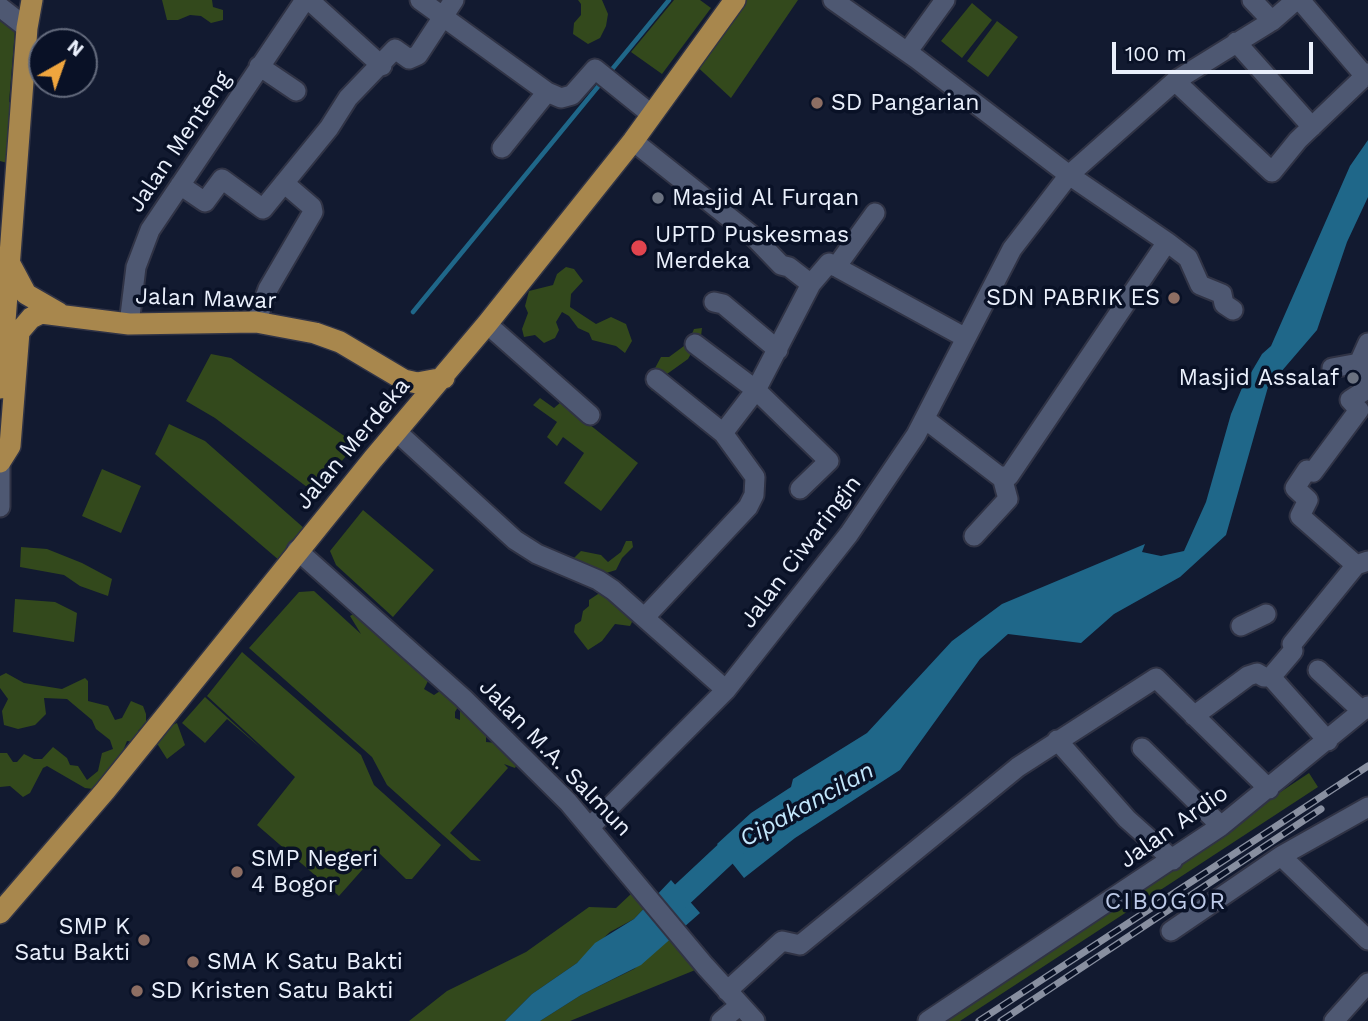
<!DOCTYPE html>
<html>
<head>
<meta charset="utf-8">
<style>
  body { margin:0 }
  #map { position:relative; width:1368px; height:1021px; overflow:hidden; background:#121a30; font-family:"Work Sans",sans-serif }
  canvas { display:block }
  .north { position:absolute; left:28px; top:28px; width:70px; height:70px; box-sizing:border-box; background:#091126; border:2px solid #636a7c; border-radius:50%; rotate:40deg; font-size:19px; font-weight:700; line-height:28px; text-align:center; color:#eaf0fc }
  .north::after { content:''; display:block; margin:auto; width:24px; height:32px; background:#f0a63e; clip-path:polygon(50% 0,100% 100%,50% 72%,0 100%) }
  .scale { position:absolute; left:1112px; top:42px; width:201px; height:32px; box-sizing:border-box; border:4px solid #eaf0fc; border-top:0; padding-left:9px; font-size:21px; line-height:24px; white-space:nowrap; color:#eaf0fc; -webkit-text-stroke:5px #091126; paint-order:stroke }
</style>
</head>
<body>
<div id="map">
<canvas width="1368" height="1021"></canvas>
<div class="north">N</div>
<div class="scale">100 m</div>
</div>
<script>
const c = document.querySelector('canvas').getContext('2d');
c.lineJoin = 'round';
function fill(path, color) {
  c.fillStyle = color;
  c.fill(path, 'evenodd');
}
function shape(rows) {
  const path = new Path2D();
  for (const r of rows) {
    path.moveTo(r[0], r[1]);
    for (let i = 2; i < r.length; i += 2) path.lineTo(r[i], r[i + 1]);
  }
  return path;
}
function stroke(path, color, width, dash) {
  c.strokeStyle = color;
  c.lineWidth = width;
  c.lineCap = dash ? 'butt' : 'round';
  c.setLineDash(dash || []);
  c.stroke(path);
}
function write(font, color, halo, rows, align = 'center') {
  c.font = font + ' "Work Sans",sans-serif';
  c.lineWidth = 7;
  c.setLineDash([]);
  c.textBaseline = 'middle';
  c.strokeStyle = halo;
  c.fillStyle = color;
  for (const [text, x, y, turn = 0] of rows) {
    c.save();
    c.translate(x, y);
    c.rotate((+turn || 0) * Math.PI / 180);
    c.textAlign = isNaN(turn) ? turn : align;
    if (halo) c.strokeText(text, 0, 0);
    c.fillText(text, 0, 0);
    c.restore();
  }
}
fill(shape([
  [0,0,9,0,17,7,9,102,21,107,18,166,0,161],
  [162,0,212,0,213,7,223,10,223,20,211,23,201,16,190,15,178,20,167,20],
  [578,0,602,0,608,14,606,26,600,38,588,44,573,34,574,23,581,15,581,4],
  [674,0,700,0,711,8,662,74,631,52],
  [735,0,798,0,731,98,691,61],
  [972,3,992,20,962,58,941,41],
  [997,21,1018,37,988,77,967,61],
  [566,267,574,269,583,281,571,294,570,307,596,324,611,317,626,324,632,341,625,353,616,346,592,340,589,333,578,328,569,316,562,312,556,322,559,330,555,338,544,343,535,335,524,337,522,329,528,313,525,306,529,291,553,285,557,274],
  [702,328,701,336,688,359,667,374,660,389,652,391,647,383,661,357,669,357,688,343,694,329],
  [211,354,231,358,356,444,315,493,215,418,186,401],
  [540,398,554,408,561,402,638,463,601,511,564,483,584,453,563,437,557,446,547,437,557,422,533,405],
  [169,424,205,441,305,529,280,561,155,454],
  [102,469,141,486,121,533,82,516],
  [363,510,434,570,393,617,336,565,330,551],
  [626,541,632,541,633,547,622,558,616,570,603,574,573,559,581,551,601,555,608,562,621,552],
  [21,547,47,549,82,563,112,579,108,596,80,586,64,575,20,567],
  [314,591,361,634,350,616,355,613,395,651,400,651,429,679,424,689,434,695,443,689,461,702,455,712,455,718,460,720,460,711,466,709,486,724,486,742,497,743,518,762,515,768,504,764,508,768,450,833,481,861,471,860,387,785,372,757,249,648,299,592],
  [601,592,634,618,630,626,615,624,602,641,588,650,574,632,575,625,581,621,583,611,589,606,589,600],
  [15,599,55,602,77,613,74,642,13,632],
  [242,652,361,755,374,785,441,845,412,879,406,879,378,852,339,896,257,825,295,777,207,696],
  [6,673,24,683,62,689,85,678,88,681,88,701,108,706,115,720,122,718,131,701,143,706,146,714,146,722,138,731,154,733,177,723,185,745,167,759,158,745,127,741,121,756,93,789,85,788,47,766,43,768,30,793,23,797,10,786,0,787,0,753,7,753,13,762,17,762,24,754,34,759,42,759,53,747,67,758,70,765,78,766,87,780,98,771,102,753,113,749,110,740,96,729,92,720,67,699,44,698,46,714,35,725,18,729,4,725,2,711,8,699,0,688,0,676],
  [205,697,262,749,227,719,205,743,182,723],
  [1309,773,1318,787,960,1021,936,1021],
  [632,893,652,900,634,919,610,932,577,963,532,994,505,1021,409,1021,447,991,526,952,589,907,616,908],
  [678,932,705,966,570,1021,540,1021,581,995,634,969]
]), '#33491c');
fill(shape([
  [1368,140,1368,197,1347,242,1317,330,1268,387,1226,535,1180,577,1114,614,1081,643,1008,634,980,659,900,770,795,838,744,878,717,844,751,813,791,787,793,779,867,733,952,641,1002,604,1145,544,1142,552,1161,556,1184,551,1206,502,1231,414,1242,388,1262,354,1271,346,1350,166],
  [671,880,700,913,641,965,581,995,540,1021,505,1021,532,994,577,963,595,943,634,919]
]), '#1f6789');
stroke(shape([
  [609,73,669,0],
  [413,312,601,83]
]), '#1f6789', 4.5);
stroke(shape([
  [659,916,750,831]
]), '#1f6789', 24);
const minor = shape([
  [309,0,382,66],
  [420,0,547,92,561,98,572,95,595,69,652,115],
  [833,0,917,59,1069,175,1167,242,1009,476,999,476,925,419],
  [1252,0,1272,21],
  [1300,0,1365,76],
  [0,7,27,28],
  [1236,42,1312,127],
  [908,51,945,0],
  [259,66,296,91],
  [1175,81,1272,172,1298,140,1368,73],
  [633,141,755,238,781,265,789,267,811,284,829,263,966,338],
  [502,148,547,92],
  [180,185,205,202,222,179,263,209,329,128,348,98,395,49,409,59,418,55,454,0],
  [1167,242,1188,258,1200,285,1222,294,1224,304,1233,310],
  [836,267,875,213],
  [714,302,723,304,778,350],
  [256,322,268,289,313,212,312,207,284,183],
  [129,324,136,267,150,230,305,0],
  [487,324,590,415],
  [1368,343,1359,363,1367,389,1350,400,1359,410,1313,472,1307,470,1295,488,1308,500,1300,516,1356,565,1368,561],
  [695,344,756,390,829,461,800,489],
  [1332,368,1359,363,1368,368],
  [656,379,723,433],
  [397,432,515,540,537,554,598,580,613,590,726,690],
  [0,461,0,507],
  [974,536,1008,499,1002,477],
  [297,550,463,698,568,802,705,966,755,1021],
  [645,617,748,507,754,495,755,477,723,433,756,390,811,284],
  [1241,626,1266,614],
  [1292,644,1356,565],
  [1318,670,1362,711],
  [1271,677,1293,651],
  [1194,716,1248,676,1257,673,1264,677,1271,677,1328,741],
  [1057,740,1127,819,1173,860],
  [1142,748,1221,826],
  [591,826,726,690,849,534,916,435,1012,249,1069,175,1175,81,1272,21,1296,0],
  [1281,856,1368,940],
  [1171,931,1281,856,1368,807],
  [727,991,782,941,800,945,1018,767,1156,678,1269,789],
  [721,1021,739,1006],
  [928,1021,1221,826,1368,706],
  [1334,1021,1368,983]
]);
const major = shape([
  [10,264,26,294,59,313],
  [0,388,27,28,32,0],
  [0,462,10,446,19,332,31,318,41,313,129,324,256,322,315,333,340,342,404,380,417,383,444,378],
  [0,913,105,791,373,459,487,324,633,141,735,0]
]);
stroke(minor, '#303345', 23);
stroke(major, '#303345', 24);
stroke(minor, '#4e5872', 19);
stroke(major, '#a8874d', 21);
const rail = shape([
  [979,1021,1368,766],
  [1001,1021,1321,809]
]);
stroke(rail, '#888fa0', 7);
stroke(rail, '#091126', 4.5, [13]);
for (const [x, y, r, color] of [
  [817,103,7,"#8d6e63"],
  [658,198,7,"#6b7280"],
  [639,248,9,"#e0444e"],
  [1174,298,7,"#8d6e63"],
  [1353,378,7,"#6b7280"],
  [237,872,7,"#8d6e63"],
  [144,940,7,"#8d6e63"],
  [193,962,7,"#8d6e63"],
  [137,991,7,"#8d6e63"]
]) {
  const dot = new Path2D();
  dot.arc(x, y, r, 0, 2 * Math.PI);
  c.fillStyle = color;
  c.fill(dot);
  stroke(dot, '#091126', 2.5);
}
write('23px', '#eaf0fc', '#091126', [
  ["SD Pangarian",831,103],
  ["Masjid Al Furqan",672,198],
  ["UPTD Puskesmas",655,235],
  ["Merdeka",655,261],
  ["SDN PABRIK ES",1160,298,"right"],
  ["Masjid Assalaf",1339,378,"right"],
  ["SMP Negeri",251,859],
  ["4 Bogor",251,885],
  ["SMP K",130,927,"right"],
  ["Satu Bakti",130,953,"right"],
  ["SMA K Satu Bakti",207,962],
  ["SD Kristen Satu Bakti",151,991]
], 'left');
write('23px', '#eaf0fc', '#091126', [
  ["Jalan Menteng",180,142,-56],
  ["Jalan Mawar",206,299,2],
  ["Jalan Merdeka",353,444,-50],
  ["Jalan Ciwaringin",801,552,-53],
  ["Jalan M.A. Salmun",555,758,46],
  ["Jalan Ardio",1174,827,-35]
]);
write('italic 24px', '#c3e7fc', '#091126', [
  ["Cipakancilan",807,805,-29]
]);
c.letterSpacing = '2px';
write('24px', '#becbe9', '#091126', [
  ["CIBOGOR",1166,902]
]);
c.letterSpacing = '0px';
</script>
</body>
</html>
